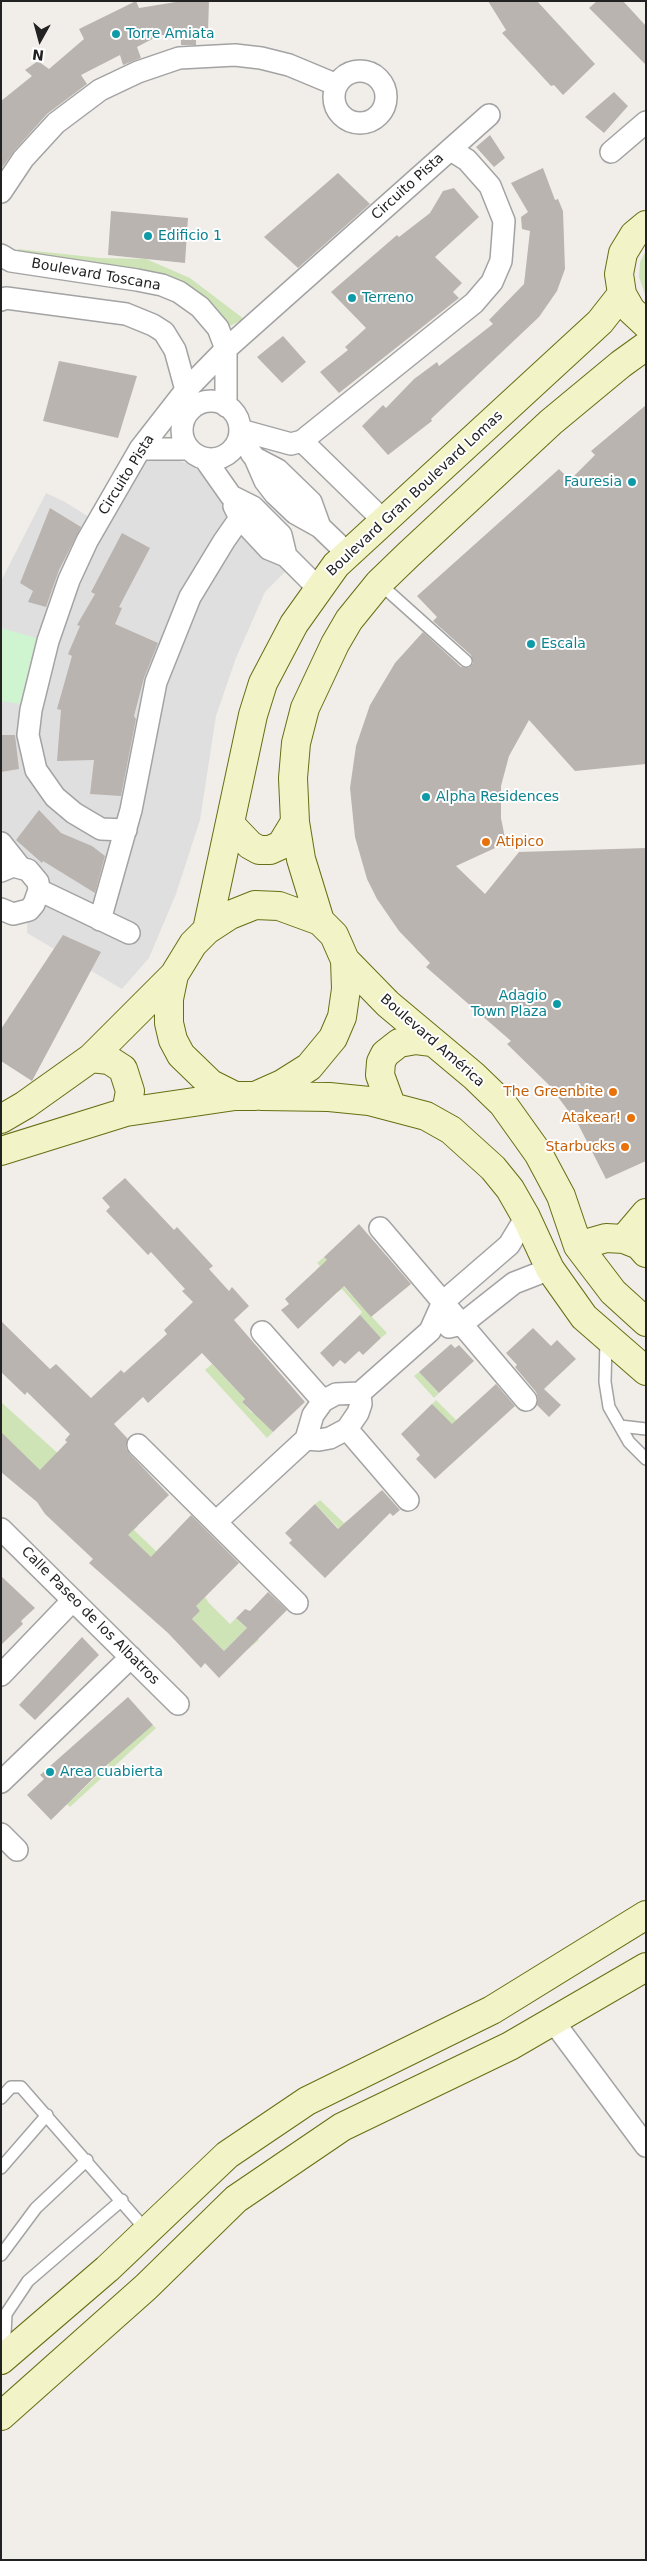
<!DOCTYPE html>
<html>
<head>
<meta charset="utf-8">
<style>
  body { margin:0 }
  #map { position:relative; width:647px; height:2561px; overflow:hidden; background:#f1eeea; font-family:"DejaVu Sans",sans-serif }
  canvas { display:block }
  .frame { position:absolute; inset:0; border:2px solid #222; pointer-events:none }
  .north { position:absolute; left:15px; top:15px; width:50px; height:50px; -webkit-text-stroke:4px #fff; paint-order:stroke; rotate:187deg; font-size:14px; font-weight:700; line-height:20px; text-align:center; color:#222 }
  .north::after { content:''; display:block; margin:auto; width:18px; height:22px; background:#222; clip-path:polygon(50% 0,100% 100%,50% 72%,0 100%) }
</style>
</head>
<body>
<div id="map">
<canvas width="647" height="2561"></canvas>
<div class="frame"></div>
<div class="north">N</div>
</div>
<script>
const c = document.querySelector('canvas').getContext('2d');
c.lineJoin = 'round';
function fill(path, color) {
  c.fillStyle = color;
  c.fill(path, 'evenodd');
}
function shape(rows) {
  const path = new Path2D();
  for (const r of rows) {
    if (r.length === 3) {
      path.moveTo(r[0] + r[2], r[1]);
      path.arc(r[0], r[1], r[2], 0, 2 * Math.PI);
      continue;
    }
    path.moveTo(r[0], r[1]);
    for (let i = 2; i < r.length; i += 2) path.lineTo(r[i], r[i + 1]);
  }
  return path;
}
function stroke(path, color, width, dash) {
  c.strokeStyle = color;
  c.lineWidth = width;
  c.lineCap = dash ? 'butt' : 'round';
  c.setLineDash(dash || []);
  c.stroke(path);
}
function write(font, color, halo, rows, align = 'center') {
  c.font = font + ' "DejaVu Sans",sans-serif';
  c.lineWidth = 4;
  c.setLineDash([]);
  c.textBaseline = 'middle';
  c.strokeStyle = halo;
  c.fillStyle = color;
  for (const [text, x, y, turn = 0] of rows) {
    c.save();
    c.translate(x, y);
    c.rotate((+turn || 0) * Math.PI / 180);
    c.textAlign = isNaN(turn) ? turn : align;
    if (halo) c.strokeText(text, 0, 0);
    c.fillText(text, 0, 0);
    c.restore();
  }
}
fill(shape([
  [153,453,193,465,291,566,265,592,236,658,216,716,200,820,176,894,149,958,122,989,27,933,28,862,1,828,1,581,46,493,65,502,102,525,134,475]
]), '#e0dfdf');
fill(shape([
  [18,249,100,258,146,259,190,278,244,319,228,327,176,288,18,260],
  [646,250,646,297,639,277,640,262],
  [324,1257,348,1283,344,1287,387,1333,381,1338,369,1325,366,1327,357,1318,362,1312,342,1289,338,1292,316,1270,320,1266,317,1263],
  [212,1364,245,1399,242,1402,252,1413,261,1405,258,1417,273,1432,267,1438,205,1370],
  [419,1372,439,1393,434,1398,414,1376],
  [436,1400,456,1420,464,1413,471,1422,469,1448,429,1407],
  [1,1402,72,1466,89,1476,138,1526,134,1530,156,1551,166,1541,212,1589,205,1597,209,1603,230,1624,236,1618,259,1640,247,1650,236,1639,224,1651,192,1619,200,1611,182,1593,38,1472,1,1434],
  [320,1500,344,1523,348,1520,358,1530,362,1527,369,1534,356,1547,334,1532,338,1528,315,1504],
  [153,1725,156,1728,70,1807,67,1804,109,1765,106,1761]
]), '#cee4b7');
fill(shape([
  [1,628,36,638,20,704,1,701]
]), '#cef4d0');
fill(shape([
  [136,1,139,8,182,1,209,1,208,33,196,34,196,45,181,45,181,35,160,35,137,47,141,58,123,65,120,55,81,75,87,84,47,114,14,151,1,169,1,101,32,76,25,70,38,61,49,69,84,39,79,29],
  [488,1,537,1,595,64,563,95,554,85,551,86,502,33,506,30],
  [597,1,623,1,646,26,646,65,589,8],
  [614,92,628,106,604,133,585,117],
  [490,135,505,158,494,167,476,147],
  [543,168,555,200,558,199,563,211,565,269,557,291,539,317,431,419,432,421,388,455,362,426,383,405,386,408,414,379,437,362,439,366,493,324,489,320,524,284,530,231,522,229,521,217,528,212,511,183],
  [338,173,370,204,298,268,264,237],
  [454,188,479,217,435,257,462,283,453,292,459,298,339,393,320,372,348,350,345,347,366,328,331,292,397,235,399,237,430,213,443,191],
  [111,211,188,218,185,263,108,255],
  [283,336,306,362,282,383,257,357],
  [59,361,137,376,118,438,43,421],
  [646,405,646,764,575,771,529,720,509,756,501,786,501,818,506,843,456,866,485,894,519,852,646,848,646,1161,606,1179,578,1124,549,1085,507,1044,511,1041,426,967,430,963,399,931,377,899,367,879,355,837,350,788,356,746,370,705,395,663,423,632,461,667,469,668,473,663,471,655,433,621,437,617,417,596,559,469,570,480,595,455,591,451],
  [50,508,81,527,59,570,46,607,28,602,33,591,20,583],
  [122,533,150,548,119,607,122,608,115,624,158,643,144,678,134,716,136,719,121,796,90,794,94,760,57,761,61,710,57,709,72,656,68,654,80,626,77,625,95,594,91,592],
  [1,735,15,735,19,769,1,772],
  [39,810,61,833,92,846,105,856,95,893,43,861,42,863,16,840],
  [63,935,101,952,32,1081,1,1061,1,1029],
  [125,1178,174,1230,177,1227,213,1266,209,1269,229,1291,232,1287,249,1306,234,1320,305,1402,273,1432,242,1402,245,1399,202,1353,148,1403,143,1397,114,1424,128,1439,126,1448,129,1453,169,1495,128,1535,151,1557,191,1515,239,1563,196,1606,200,1611,192,1619,224,1651,247,1628,236,1618,245,1609,250,1611,268,1592,287,1610,219,1678,205,1663,201,1668,168,1633,89,1563,93,1559,45,1514,37,1502,1,1472,1,1432,40,1470,67,1442,65,1440,70,1434,27,1392,25,1395,1,1372,1,1321,50,1369,56,1364,91,1398,121,1370,124,1373,167,1334,164,1330,193,1302,182,1291,185,1289,151,1252,148,1255,106,1211,110,1207,102,1198],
  [359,1224,411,1284,371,1317,344,1286,298,1329,281,1310,289,1304,285,1299,327,1260,324,1257],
  [360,1315,381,1338,363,1355,359,1351,345,1364,340,1360,333,1367,320,1353],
  [533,1328,551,1346,557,1340,576,1359,544,1389,561,1405,549,1417,537,1405,538,1398,536,1392,515,1367,517,1365,506,1353],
  [451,1344,455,1348,459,1345,474,1361,439,1393,419,1372],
  [496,1384,515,1406,435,1479,416,1459,420,1455,401,1434,432,1404,452,1424],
  [382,1490,400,1510,393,1516,390,1513,325,1578,289,1543,292,1540,285,1533,315,1504,338,1529],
  [1,1576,35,1608,21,1621,23,1624,1,1645],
  [82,1637,99,1655,35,1720,19,1705],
  [128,1697,153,1725,108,1764,51,1820,27,1795,44,1779,40,1775]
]), '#bab4b0');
const lane = shape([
  [379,583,466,661],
  [606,1340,605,1382,609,1407,629,1442,646,1459],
  [620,1426,646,1429],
  [1,2098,11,2087,21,2087,147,2231],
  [1,2168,47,2115],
  [1,2255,36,2208,87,2160],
  [4,2354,6,2314,28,2281,122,2200]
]);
const street = shape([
  [360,97,26],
  [611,152,646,122],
  [1,192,23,159,56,123,100,90,138,72,179,58,235,55,261,58,289,65,337,85],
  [1,255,11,261,137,280,162,285,179,292,200,307,218,328,226,349,226,406],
  [1,300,6,298,126,314,153,325,164,332,175,350,186,390,185,417],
  [211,430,29],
  [240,430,291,444,302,441,474,303,492,282,501,261,504,221,490,186,467,160,451,150],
  [302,441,384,521],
  [140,449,188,449],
  [251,453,255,458,278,470,311,502,320,527],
  [255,458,265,481,275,494,295,513,320,527,348,554],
  [205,459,231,496,253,507,281,535,286,556],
  [234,506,240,518,269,549,286,556,318,588],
  [126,830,101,829,74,813,55,797,36,770,28,735,31,710,48,641,69,580,87,541,140,449,186,390,226,349,489,115],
  [1,843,20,867],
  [1,871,13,866,28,870,38,882,39,890,34,904,29,910,13,914,1,909],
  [39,890,129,933],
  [100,920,131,810,156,682,190,597,224,541,240,518],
  [380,1228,526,1400],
  [449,1327,462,1324,514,1283,550,1269],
  [262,1332,323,1401],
  [347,1429,408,1500],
  [306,1439,319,1440,330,1438,347,1429,358,1413,361,1404,360,1393],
  [138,1445,297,1603],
  [216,1522,306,1439,313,1415,323,1401,336,1394,360,1393,430,1331,443,1302,509,1245,526,1217],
  [1,1529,178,1704],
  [1,1675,73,1600],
  [1,1782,131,1657],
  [1,1834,17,1850],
  [553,2021,646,2146]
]);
const secondary = shape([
  [646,225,634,235,623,253,619,274,622,294,631,310,646,324],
  [230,824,250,845,259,850,270,850,281,845,295,822],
  [255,905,279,906,320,921,334,935,345,960,346,989,342,1017,333,1038,309,1067,282,1084,255,1096,235,1096,211,1084,181,1055,173,1040,169,1023,169,999,174,975,193,944,207,930,230,915,255,905],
  [320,921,301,859,295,822,293,778,296,743,305,708,335,644,349,620,379,583,408,555,551,422,621,364,646,346],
  [207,930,253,715,263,683,294,624,336,565,600,322,622,294],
  [345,960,388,1004,474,1076,503,1104,538,1153,561,1196,578,1246,613,1292,646,1322],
  [91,1058,109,1060,123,1069,130,1091,126,1112],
  [262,1096,329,1097,369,1101,426,1116,451,1130,493,1168,510,1189,526,1217,550,1269,584,1317,646,1371],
  [391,1105,380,1075,381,1062,385,1054,399,1043,416,1040,432,1042],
  [1,1119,25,1105,91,1058,174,975],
  [1,1151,126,1112,235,1096],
  [624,1239,646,1213],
  [578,1246,606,1238,624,1239,639,1245,646,1253],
  [1,2360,107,2269,227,2155,307,2101,492,2010,646,1915],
  [1,2416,146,2287,236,2199,342,2127,510,2046,646,1967]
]);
stroke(lane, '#a3a3a3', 14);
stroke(street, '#a3a3a3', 24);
stroke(secondary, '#676f13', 30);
stroke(lane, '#fff', 11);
stroke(street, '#fff', 21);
stroke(secondary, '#f2f3c6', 28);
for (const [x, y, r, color] of [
  [116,34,5,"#0f9aa8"],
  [148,236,5,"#0f9aa8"],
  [352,298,5,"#0f9aa8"],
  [632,482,5,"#0f9aa8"],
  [531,644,5,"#0f9aa8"],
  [426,797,5,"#0f9aa8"],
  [486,842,5,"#e8710a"],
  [557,1004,5,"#0f9aa8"],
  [613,1092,5,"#e8710a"],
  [631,1118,5,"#e8710a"],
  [625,1147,5,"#e8710a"],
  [50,1772,5,"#0f9aa8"]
]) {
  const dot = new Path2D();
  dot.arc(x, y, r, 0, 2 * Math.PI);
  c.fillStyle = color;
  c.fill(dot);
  stroke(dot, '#fff', 2);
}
write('14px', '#0d838f', '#fff', [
  ["Torre Amiata",126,34],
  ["Edificio 1",158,236],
  ["Terreno",362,298],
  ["Fauresia",622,482,"right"],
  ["Escala",541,644],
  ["Alpha Residences",436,797],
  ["Adagio",547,996,"right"],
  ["Town Plaza",547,1012,"right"],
  ["Area cuabierta",60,1772]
], 'left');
write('14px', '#222', '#fff', [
  ["Circuito Pista",408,187,-42],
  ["Boulevard Toscana",96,275,10],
  ["Circuito Pista",127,475,-58],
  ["Boulevard Gran Boulevard Lomas",415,494,-43],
  ["Boulevard América",432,1041,41],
  ["Calle Paseo de los Albatros",90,1616,45]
]);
write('14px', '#c56008', '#fff', [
  ["Atipico",496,842,"left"],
  ["The Greenbite",603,1092],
  ["Atakear!",621,1118],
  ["Starbucks",615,1147]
], 'right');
</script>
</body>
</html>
